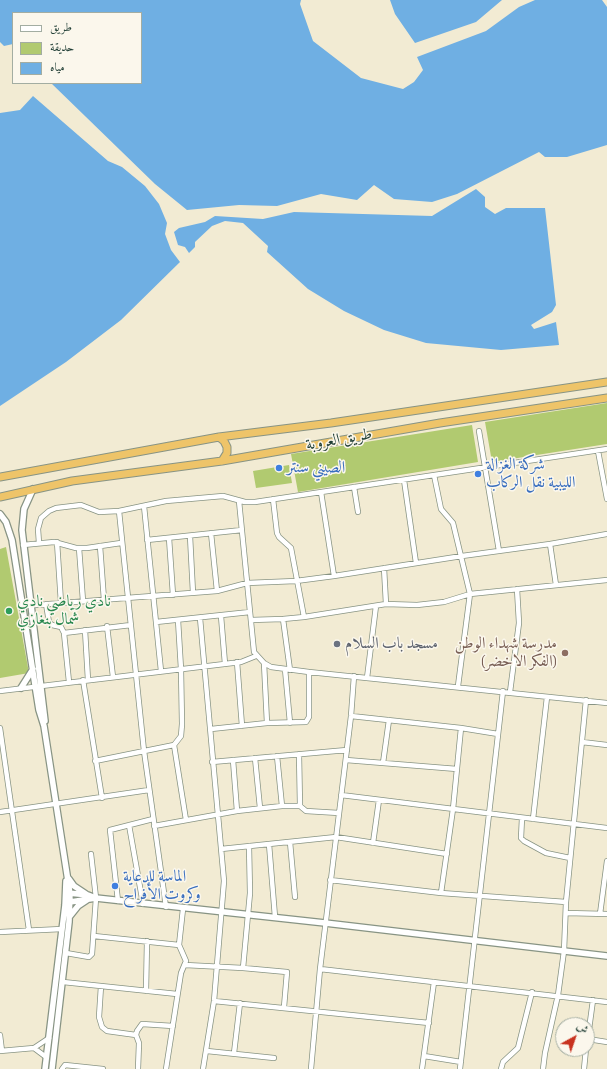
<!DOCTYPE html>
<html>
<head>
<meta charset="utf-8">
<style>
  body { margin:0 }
  #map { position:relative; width:607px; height:1069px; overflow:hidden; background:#f2ebd3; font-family:Alegreya,Amiri,serif }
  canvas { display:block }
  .legend { position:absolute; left:12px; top:12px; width:130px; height:72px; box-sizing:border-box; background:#fbf7ec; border:1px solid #a3ada2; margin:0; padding:5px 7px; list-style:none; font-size:12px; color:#1f3d34 }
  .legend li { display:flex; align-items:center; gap:8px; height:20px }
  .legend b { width:20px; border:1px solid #a3ada2 }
  .north { position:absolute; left:555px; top:1017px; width:40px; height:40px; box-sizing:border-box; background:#fbf7ec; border:1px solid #a3ada2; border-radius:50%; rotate:40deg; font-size:11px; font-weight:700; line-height:16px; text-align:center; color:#1f3d34 }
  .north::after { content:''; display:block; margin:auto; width:14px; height:18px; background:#c8321e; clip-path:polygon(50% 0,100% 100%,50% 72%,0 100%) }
</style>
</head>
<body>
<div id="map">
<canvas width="607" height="1069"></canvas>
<ul class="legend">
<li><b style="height:5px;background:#fff"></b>طريق</li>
<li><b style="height:11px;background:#b1ca70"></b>حديقة</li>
<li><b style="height:11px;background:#6fafe3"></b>مياه</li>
</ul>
<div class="north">ش</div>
</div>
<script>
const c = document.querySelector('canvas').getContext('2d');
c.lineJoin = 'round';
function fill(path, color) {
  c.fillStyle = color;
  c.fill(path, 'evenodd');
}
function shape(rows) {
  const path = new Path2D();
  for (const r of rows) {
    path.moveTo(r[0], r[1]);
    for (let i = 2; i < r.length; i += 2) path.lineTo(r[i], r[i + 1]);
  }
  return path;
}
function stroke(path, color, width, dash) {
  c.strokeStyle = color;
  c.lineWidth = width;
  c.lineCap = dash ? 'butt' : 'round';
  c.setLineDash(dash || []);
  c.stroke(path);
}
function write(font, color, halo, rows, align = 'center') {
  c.font = font + ' Alegreya,Amiri,serif';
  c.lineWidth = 3;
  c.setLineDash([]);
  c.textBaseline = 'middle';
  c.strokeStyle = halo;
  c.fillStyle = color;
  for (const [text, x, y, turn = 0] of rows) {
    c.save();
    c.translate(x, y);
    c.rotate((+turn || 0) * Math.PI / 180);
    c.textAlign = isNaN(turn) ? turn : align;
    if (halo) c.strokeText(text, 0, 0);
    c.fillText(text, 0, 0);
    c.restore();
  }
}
fill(shape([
  [607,403,607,444,492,462,485,422],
  [472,425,478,462,298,492,291,454],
  [289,465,292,483,256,488,253,471],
  [6,547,29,673,0,678,0,549]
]), '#b1ca70');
fill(shape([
  [0,0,301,0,300,4,313,41,361,78,403,89,414,82,423,70,417,57,486,31,519,7,535,0,602,0,607,7,607,145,567,157,545,157,539,152,457,194,432,202,394,199,374,185,357,200,321,194,277,206,239,205,187,210,155,184,51,83,141,83,141,13,13,13,13,44,4,46,0,42],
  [390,0,502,0,476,22,415,43,395,14],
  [33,96,108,161,122,167,145,186,159,204,167,223,165,234,171,250,180,262,121,320,66,362,0,406,0,113,20,110],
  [476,189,485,197,485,207,495,214,506,208,545,208,556,305,552,312,531,325,534,329,556,322,559,345,501,350,426,343,384,330,344,311,308,289,267,252,268,246,243,223,225,221,212,226,195,242,195,247,189,253,185,247,178,245,174,232,179,228,205,222,215,216,263,219,294,212,432,216]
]), '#6fafe3');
const minor = shape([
  [479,431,499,551],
  [598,451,607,499],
  [434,475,441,509,453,523,470,594,458,686],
  [404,480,416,563],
  [354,487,358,512],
  [321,492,334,576],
  [273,499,277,533,279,537,291,548,304,617,386,604,417,605,444,602,470,594,607,580],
  [239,501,254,652,264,663,271,667,309,672,607,703],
  [144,506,161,671],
  [119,511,144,751,166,907],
  [211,533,217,591],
  [190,536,193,593],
  [169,538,173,595],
  [147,540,242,530],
  [57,542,61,603],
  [39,543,38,529,41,518,49,511,56,508,81,505,99,512,119,511,166,501,223,496,245,502,255,502,607,449],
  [550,544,556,585],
  [23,545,54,542,76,548,87,548,121,543],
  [100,546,104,600],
  [79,548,83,601],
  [384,568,386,604],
  [46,604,49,622,52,625,61,627,64,633,131,625],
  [23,606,217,591,247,583,296,581,334,576,462,556,550,544,607,534],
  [221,616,225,664],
  [200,618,224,881,214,1001,203,1069],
  [178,620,181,669,182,724,181,736,174,745,186,820],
  [251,620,283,619],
  [156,622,250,612],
  [107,626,113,677],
  [85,630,88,680],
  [64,633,69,682],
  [237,662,242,726],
  [264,663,267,723],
  [285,669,290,723],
  [290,670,283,619,304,617],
  [367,678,376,606],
  [83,680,102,798],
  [0,691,241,662,256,656],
  [510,692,519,623,517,589],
  [351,716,461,728],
  [0,728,29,930],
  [211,729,267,723,306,722,309,717,309,672],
  [582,742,607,745],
  [299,754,300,806],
  [277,756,282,806],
  [255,758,260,808],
  [233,760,237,811],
  [346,760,457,769],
  [95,761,174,745],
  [212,762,347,750],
  [383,763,389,720],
  [341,795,607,828],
  [0,812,149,790],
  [522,818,521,838,524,841,546,853,570,858],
  [533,819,547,697],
  [129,825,143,904],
  [154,826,237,811,282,806,300,806,306,811,339,813],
  [290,842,295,897],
  [373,843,379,800],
  [269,844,275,917],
  [249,846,250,893,243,968,287,972,284,1007],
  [221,849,336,837,447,854],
  [330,880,441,893,566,902],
  [441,893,453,809,461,728,498,734],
  [118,901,110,830,153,819],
  [566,913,607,914],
  [600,914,607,861],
  [0,932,62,929],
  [94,936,179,945],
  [66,953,89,957,92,954,96,898,91,854],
  [185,965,243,968],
  [320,969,607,1002],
  [63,982,177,994],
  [101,986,99,1017,102,1027,107,1031,136,1035,137,1031,142,1024,173,1026],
  [146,991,147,941],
  [214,1001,429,1023],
  [0,1035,2,1051],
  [136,1035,139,1043,138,1069],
  [588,1039,607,1042],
  [587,1044,593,1000],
  [34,1048,46,1057],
  [0,1051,34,1048,49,1038],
  [207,1051,274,1058],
  [234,1053,240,1003],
  [424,1056,461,1062],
  [62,1069,65,1065,103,1069],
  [166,1069,181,973,186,961,179,945,183,909],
  [311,1069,320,969,351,716,354,676],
  [422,1069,434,982],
  [460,1069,503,691],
  [501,1069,503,1062,518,1048,532,992],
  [543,1069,545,1053,558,995,564,951,566,902,586,700],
  [584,1069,586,1049]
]);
const tertiary = shape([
  [33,489,24,509,22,530,45,721],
  [0,514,6,522,12,540,39,710,44,726,70,894,69,922,52,1069],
  [21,688,33,669],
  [69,879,74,886,86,894],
  [68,893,88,895,96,898],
  [65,905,70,902,96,898,325,923,607,956],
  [70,916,78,906,87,900],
  [45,1069,65,905,66,881]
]);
const trunk = shape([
  [219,437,224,441,227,447,227,453,222,461],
  [0,477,219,437,331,423,607,382],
  [0,497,72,481,222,461,440,423,607,398]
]);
stroke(minor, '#889484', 6);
stroke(tertiary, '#889484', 8);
stroke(trunk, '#889484', 9);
stroke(minor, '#fff', 4.5);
stroke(tertiary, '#fff', 5.5);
stroke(trunk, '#eec469', 7);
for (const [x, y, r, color] of [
  [279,468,4,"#3f7fe0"],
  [478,474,4,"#3f7fe0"],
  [9,611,4,"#2e9e5b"],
  [337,644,4,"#6b7280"],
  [565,653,4,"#8d6e63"],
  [115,886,4,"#3f7fe0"]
]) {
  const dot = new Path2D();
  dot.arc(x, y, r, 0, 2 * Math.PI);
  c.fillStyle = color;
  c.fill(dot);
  stroke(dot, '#fbf7ec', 1.5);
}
write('16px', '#1f3d34', '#fbf7ec', [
  ["طريق العروبة",339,440,-10]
]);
write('16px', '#366cbe', '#fbf7ec', [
  ["شركة الغزالة",486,465],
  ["الليبية نقل الركاب",486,483],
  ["الصيني سنتر",287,468],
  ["الماسة للدعاية",123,877],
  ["وكروت الأفراح",123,895]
], 'left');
write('16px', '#27864d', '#fbf7ec', [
  ["نادي رياضي نادي",17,602],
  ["شمال بنغازي",17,620]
], 'left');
write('16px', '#5b616d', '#fbf7ec', [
  ["مسجد باب السلام",345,644]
], 'left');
write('16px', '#785e54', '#fbf7ec', [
  ["مدرسة شهداء الوطن",557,644],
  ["(الفكر الاخضر)",557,662]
], 'right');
</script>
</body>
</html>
